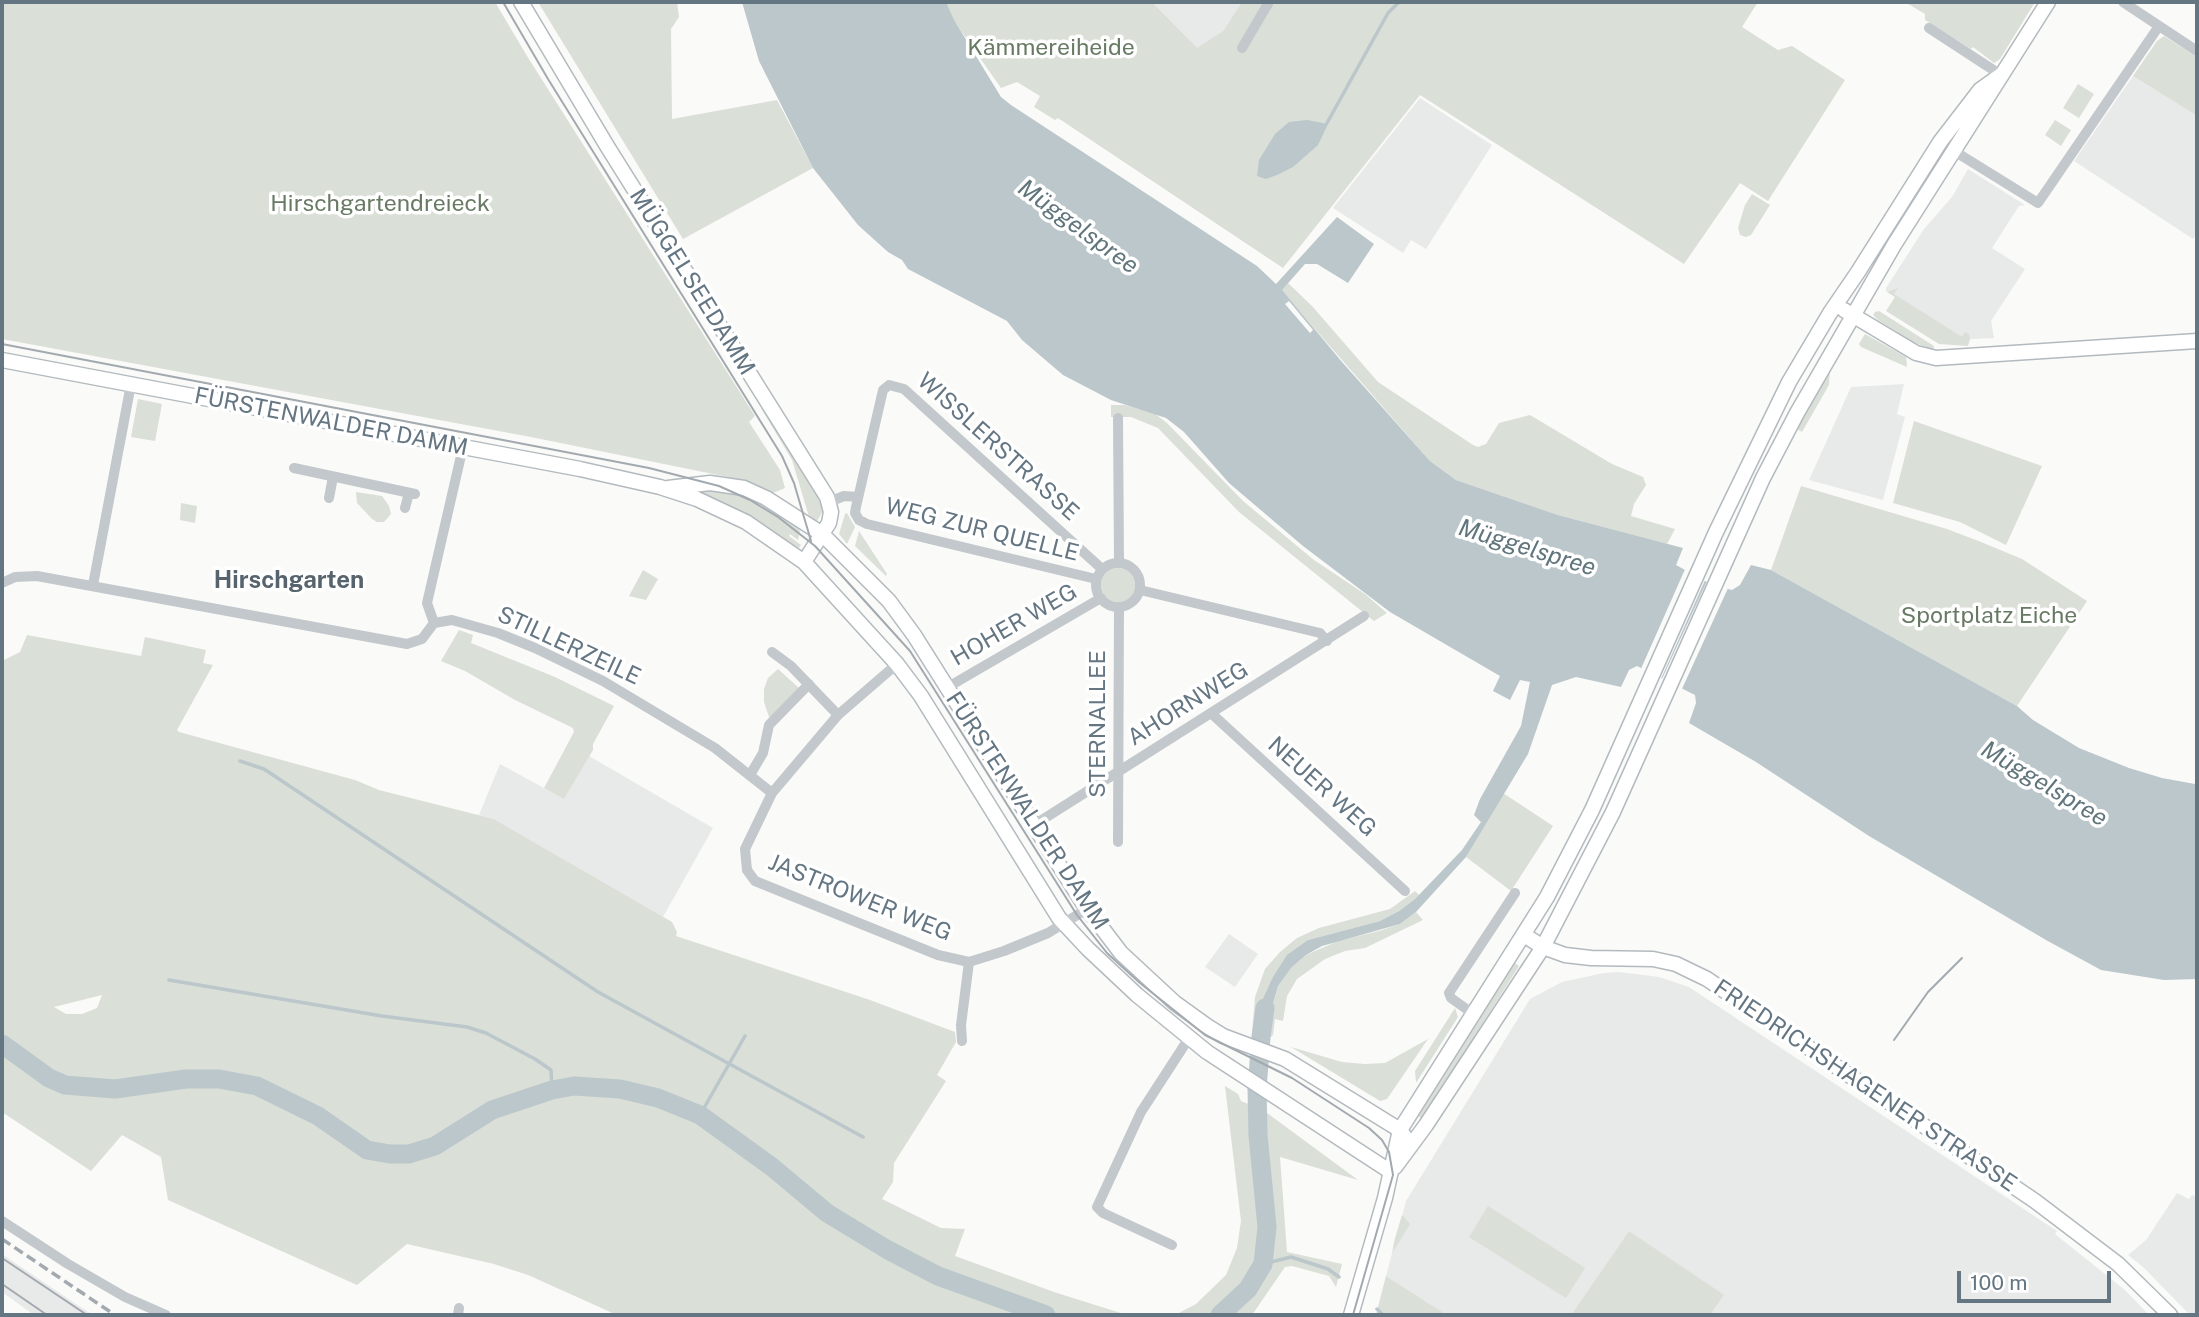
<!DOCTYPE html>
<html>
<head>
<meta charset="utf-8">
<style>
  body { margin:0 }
  #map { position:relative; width:2199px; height:1317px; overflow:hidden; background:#fafaf8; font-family:"Public Sans",sans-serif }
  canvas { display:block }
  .frame { position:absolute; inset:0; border:4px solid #657683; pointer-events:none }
  .scale { position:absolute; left:1957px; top:1271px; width:154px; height:32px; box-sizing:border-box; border:4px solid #657683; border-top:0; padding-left:9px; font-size:21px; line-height:24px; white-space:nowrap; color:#657683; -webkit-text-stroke:5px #fff; paint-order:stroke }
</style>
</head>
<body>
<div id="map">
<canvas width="2199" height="1317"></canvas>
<div class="frame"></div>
<div class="scale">100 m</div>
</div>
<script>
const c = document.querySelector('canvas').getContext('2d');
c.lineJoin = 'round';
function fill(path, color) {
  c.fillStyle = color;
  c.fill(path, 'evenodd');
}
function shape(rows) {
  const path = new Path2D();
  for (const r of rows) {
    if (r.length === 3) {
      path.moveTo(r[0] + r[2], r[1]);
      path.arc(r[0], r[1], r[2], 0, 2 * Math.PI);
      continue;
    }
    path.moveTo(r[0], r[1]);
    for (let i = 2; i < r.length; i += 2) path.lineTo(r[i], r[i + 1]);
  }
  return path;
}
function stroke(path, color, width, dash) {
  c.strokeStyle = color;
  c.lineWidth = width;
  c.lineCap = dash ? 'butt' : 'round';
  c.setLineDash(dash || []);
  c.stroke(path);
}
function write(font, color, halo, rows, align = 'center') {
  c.font = font + ' "Public Sans",sans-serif';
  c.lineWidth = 7;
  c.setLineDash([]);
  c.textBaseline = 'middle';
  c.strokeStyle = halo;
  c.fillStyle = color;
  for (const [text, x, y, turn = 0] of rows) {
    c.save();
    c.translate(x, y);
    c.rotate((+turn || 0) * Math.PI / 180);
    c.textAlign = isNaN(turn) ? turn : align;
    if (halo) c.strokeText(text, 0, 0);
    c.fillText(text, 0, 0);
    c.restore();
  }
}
fill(shape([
  [1152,2,1242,2,1223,31,1197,49],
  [2133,76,2197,116,2197,233,2193,239,2074,161],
  [1420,98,1492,145,1426,249,1411,240,1403,253,1333,208],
  [1968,169,2025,205,2019,206,1992,248,2025,269,1991,321,1994,338,1952,340,1890,305,1895,297,1886,291,1886,288,1924,229,1952,197],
  [1904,384,1897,414,1905,417,1883,500,1809,480,1851,387],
  [589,756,713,828,663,917,494,819,479,815,500,764,564,799],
  [1229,934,1258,954,1235,987,1205,967],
  [1619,972,1659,977,1689,987,2057,1231,2055,1234,2125,1290,2149,1315,1710,1315,1723,1296,1629,1231,1571,1315,1447,1315,1386,1276,1406,1201,1530,999,1562,982,1604,973],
  [2177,1193,2189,1199,2192,1195,2197,1197,2197,1315,2190,1315,2143,1267,2128,1255,2146,1240],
  [2,1254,79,1306,93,1315,34,1315,2,1292]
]), '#e8e9e9');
fill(shape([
  [2,2,495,2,527,56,755,416,749,422,780,470,785,488,773,493,728,477,531,437,2,339],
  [538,2,677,2,679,17,671,29,672,119,777,100,813,168,683,239],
  [946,2,1152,2,1197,48,1223,31,1242,2,1758,2,1742,27,1778,50,1792,46,1845,80,1768,201,1740,183,1684,264,1420,95,1283,268,1058,118,1055,120,1034,107,1040,96,1017,82,1001,88,954,21],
  [1905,2,2035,2,2000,59,1994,63,1973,47,1971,49,1925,20,1925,14],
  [2164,36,2197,57,2197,116,2133,76,2157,41],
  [2078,84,2094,94,2079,118,2063,108],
  [2055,120,2071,130,2061,146,2045,135],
  [1752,194,1770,205,1751,235,1746,237,1740,235,1738,228,1745,205],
  [1288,283,1312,306,1378,382,1473,445,1478,447,1486,444,1499,423,1530,415,1612,464,1643,477,1646,485,1634,504,1631,516,1675,529,1667,544,1558,515,1456,480,1430,461,1281,290],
  [1898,288,1894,294,1962,337,1965,332,1969,334,1970,339,1968,346,1939,344,1886,311,1895,297,1887,292],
  [1879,311,1934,346,1933,350,1913,342,1878,320,1873,315,1875,312],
  [1865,334,1906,357,1907,367,1861,347,1859,344],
  [1830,369,1829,385,1802,432,1797,429],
  [138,399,162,404,155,441,131,437],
  [761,400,813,483,823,511,817,521,810,520,792,460,761,408],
  [1111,405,1125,405,1154,413,1167,423,1243,501,1314,560,1365,594,1387,613,1374,621,1239,512,1158,428,1131,417,1111,417],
  [1914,421,2042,466,2006,545,1960,522,1893,503],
  [727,486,796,521,800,532,798,540,790,534,789,536,801,545,800,547,797,548,749,515,695,489],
  [1801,486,1947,529,1981,542,2022,559,2087,601,2017,706,1771,570],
  [356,492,382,496,389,506,391,514,384,522,377,522,372,519,357,503],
  [181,503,197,506,195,523,180,520],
  [847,513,855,527,847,544,839,534,845,514],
  [859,531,887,574,886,576,855,546],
  [1118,585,17],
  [643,570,658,579,646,600,629,596],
  [459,630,473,635,471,643,555,677,614,706,593,744,593,750,564,799,544,788,574,732,573,728,515,700,465,671,441,661],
  [27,635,141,656,145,637,206,650,203,663,213,665,177,730,179,732,355,780,379,790,494,819,672,922,677,932,676,936,870,1000,955,1032,956,1042,937,1075,946,1081,894,1163,893,1182,882,1199,941,1228,965,1229,955,1256,1054,1292,1127,1315,617,1315,528,1275,494,1264,407,1244,357,1285,168,1200,161,1157,122,1135,91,1171,2,1112,2,670,4,669,2,661,20,652],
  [102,995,97,1008,82,1014,66,1014,54,1007],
  [778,669,799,688,770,720,764,702,764,689,768,678],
  [1503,793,1553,826,1511,891,1466,857],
  [1415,891,1419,895,1415,899,1399,911,1380,921,1308,940,1262,1001,1257,1034,1252,1032,1255,997,1265,969,1280,952,1297,938,1319,928,1390,909],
  [1416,912,1423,920,1365,948,1345,951,1325,959,1297,979,1287,996,1283,1021,1275,1019,1273,1035,1271,1037,1264,1036,1278,986,1292,967,1306,955,1338,941,1379,931,1400,924],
  [1514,962,1519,966,1422,1119,1415,1114],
  [1455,1008,1458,1017,1416,1083,1415,1071],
  [1428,1039,1387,1099,1380,1101,1291,1047,1342,1062,1365,1064,1385,1063],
  [1225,1086,1238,1094,1241,1101,1263,1110,1358,1180,1280,1157,1287,1252,1342,1264,1336,1287,1329,1276,1292,1266,1285,1267,1252,1315,1175,1315,1196,1304,1226,1275,1237,1248,1241,1221],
  [1488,1206,1585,1268,1566,1298,1469,1237],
  [1402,1215,1410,1224,1392,1253,1395,1238],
  [1629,1231,1724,1295,1710,1315,1571,1315],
  [1386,1276,1447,1315,1376,1315]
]), '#dadfd7');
fill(shape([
  [742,2,946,2,954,20,1001,97,1011,105,1257,266,1276,284,1337,217,1374,244,1348,283,1317,264,1305,264,1282,290,1342,362,1430,461,1456,480,1558,515,1683,548,1676,565,1709,583,1722,596,1725,588,1732,590,1740,585,1751,565,1771,570,2017,706,2033,720,2079,748,2129,768,2162,778,2195,784,2195,788,2197,789,2197,979,2164,980,2101,970,2046,940,1869,836,1756,762,1689,723,1696,703,1695,695,1637,666,1629,670,1621,687,1576,677,1552,685,1528,754,1466,857,1416,912,1400,924,1322,946,1306,955,1292,967,1278,986,1264,1036,1257,1034,1262,1001,1273,977,1287,955,1308,940,1380,921,1399,911,1415,899,1462,850,1481,822,1474,815,1480,799,1521,726,1530,682,1520,680,1510,700,1493,691,1500,676,1390,612,1303,546,1229,483,1184,432,1166,418,1111,400,1063,375,1022,340,1007,321,908,269,902,260,888,252,858,225,813,168,759,61],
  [1307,120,1328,124,1318,145,1293,167,1277,175,1266,179,1257,176,1259,160,1275,134,1289,122]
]), '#bbc7cb');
fill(shape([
  [1289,301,1313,330,1310,333,1285,304],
  [1686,567,1691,573,1706,578,1660,681,1640,671],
  [1708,579,1711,580,1711,587,1720,591,1724,585,1729,586,1681,691,1661,681]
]), '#fafaf8');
stroke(shape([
  [1327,123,1388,13,1399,2],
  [240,761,264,769,598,992,863,1137],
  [169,980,382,1016,467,1027,486,1033,535,1059,551,1070,552,1090],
  [700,1115,745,1036],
  [1263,1264,1291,1257,1328,1269,1339,1277],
  [1377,1309,1383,1315]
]), '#bbc7cb', 3.5);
stroke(shape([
  [2,1044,49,1078,65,1085,115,1089,186,1079,219,1079,257,1086,318,1116,367,1150,390,1154,409,1154,435,1146,492,1110,552,1090,574,1086,620,1089,658,1098,700,1115,772,1167,827,1213,888,1250,938,1276,1046,1315],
  [1220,1315,1248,1289,1263,1264,1267,1227,1258,1135,1257,1089,1261,1037,1265,1008]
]), '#bbc7cb', 19);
const secondary = shape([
  [521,2,607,146,827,497,831,512,829,523,804,562],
  [1844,310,1916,353,1936,358,2197,341],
  [2,360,580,469,660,487,697,499,746,522,804,562,897,664,921,696,1059,918,1088,949,1137,995,1207,1052,1391,1172],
  [668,488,710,483,744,488,766,498,822,534,889,601,914,635,1083,903,1121,953,1175,1003,1207,1026,1223,1036,1285,1059,1400,1130,1405,1137],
  [1524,935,1543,947,1565,955,1591,958,1653,959,1676,964,1707,979,2035,1201,2118,1264,2170,1315],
  [1395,1167,1426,1125,1543,947,1613,812,1763,478,1797,413,1894,245,2048,2],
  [1351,1315,1385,1198,1400,1130,1547,897,1592,810,1716,532,1789,382,1830,313,1858,272,1940,142,1980,90,2001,75]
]);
stroke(secondary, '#b3babf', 17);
stroke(shape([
  [2123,2,2197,51],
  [1929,28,2001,75],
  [1242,48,1269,2],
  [1954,151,2038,203,2159,26],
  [1118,418,1119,562],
  [294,468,415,494],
  [329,498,333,477],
  [829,502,844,496,858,497],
  [405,508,409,493],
  [1118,585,22],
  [1096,579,867,524,859,520,855,513,856,507,883,390,889,385,904,389,1102,569],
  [2,583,15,577,37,576,407,644,422,639,434,623,452,620,498,633,535,648,603,681,715,748,772,793],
  [93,585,131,384],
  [1140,590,1320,633,1327,641],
  [434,623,427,603,463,447],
  [772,652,791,666,838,715],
  [897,664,838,715,772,793,745,849,747,870,755,881,938,955,969,962,1004,951,1048,933,1087,909],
  [948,687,1101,598],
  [1212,714,1405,891],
  [750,775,763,753,769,725,809,684],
  [1034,825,1364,616],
  [1118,842,1119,607],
  [1472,1013,1451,998,1449,993,1515,893],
  [962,1041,961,1025,969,962],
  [2,1221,68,1264,125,1297,166,1315],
  [1172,1245,1103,1213,1097,1207,1141,1112,1189,1038],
  [458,1315,459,1308]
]), '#c3c8cc', 10);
stroke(secondary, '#fff', 14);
stroke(shape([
  [503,2,548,79,782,456,794,483,811,541],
  [2,344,649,468,719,486,750,500,778,517,815,546,910,651,1077,915,1107,953,1140,983,1205,1035,1292,1078,1369,1128,1382,1140,1389,1152,1393,1175,1353,1315],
  [1894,1040,1928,992,1962,958],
  [2,1258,87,1315],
  [2,1284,47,1315]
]), '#a2aab0', 2);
stroke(shape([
  [2,1239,115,1315]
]), '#a2aab0', 3.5, [10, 5]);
write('23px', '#687a64', '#fff', [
  ["Kämmereiheide",1051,48],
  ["Hirschgartendreieck",380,204],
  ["Sportplatz Eiche",1989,616]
]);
write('23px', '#657683', '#fff', [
  ["MÜGGELSEEDAMM",692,282,58],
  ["FÜRSTENWALDER DAMM",331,422,11],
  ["WISSLERSTRASSE",998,447,42],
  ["WEG ZUR QUELLE",982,530,14],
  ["HOHER WEG",1014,625,-30],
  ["STILLERZEILE",569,646,25],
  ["AHORNWEG",1188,704,-32],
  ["STERNALLEE",1098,724,-90],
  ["NEUER WEG",1322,787,42],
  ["FÜRSTENWALDER DAMM",1027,811,57],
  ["JASTROWER WEG",860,898,22],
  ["FRIEDRICHSHAGENER STRASSE",1865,1086,34]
]);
write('italic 24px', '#60757c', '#fff', [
  ["Müggelspree",1078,227,36],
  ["Müggelspree",1527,548,17],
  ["Müggelspree",2044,784,31]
]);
write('bold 24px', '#57646e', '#fff', [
  ["Hirschgarten",289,581]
]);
</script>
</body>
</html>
